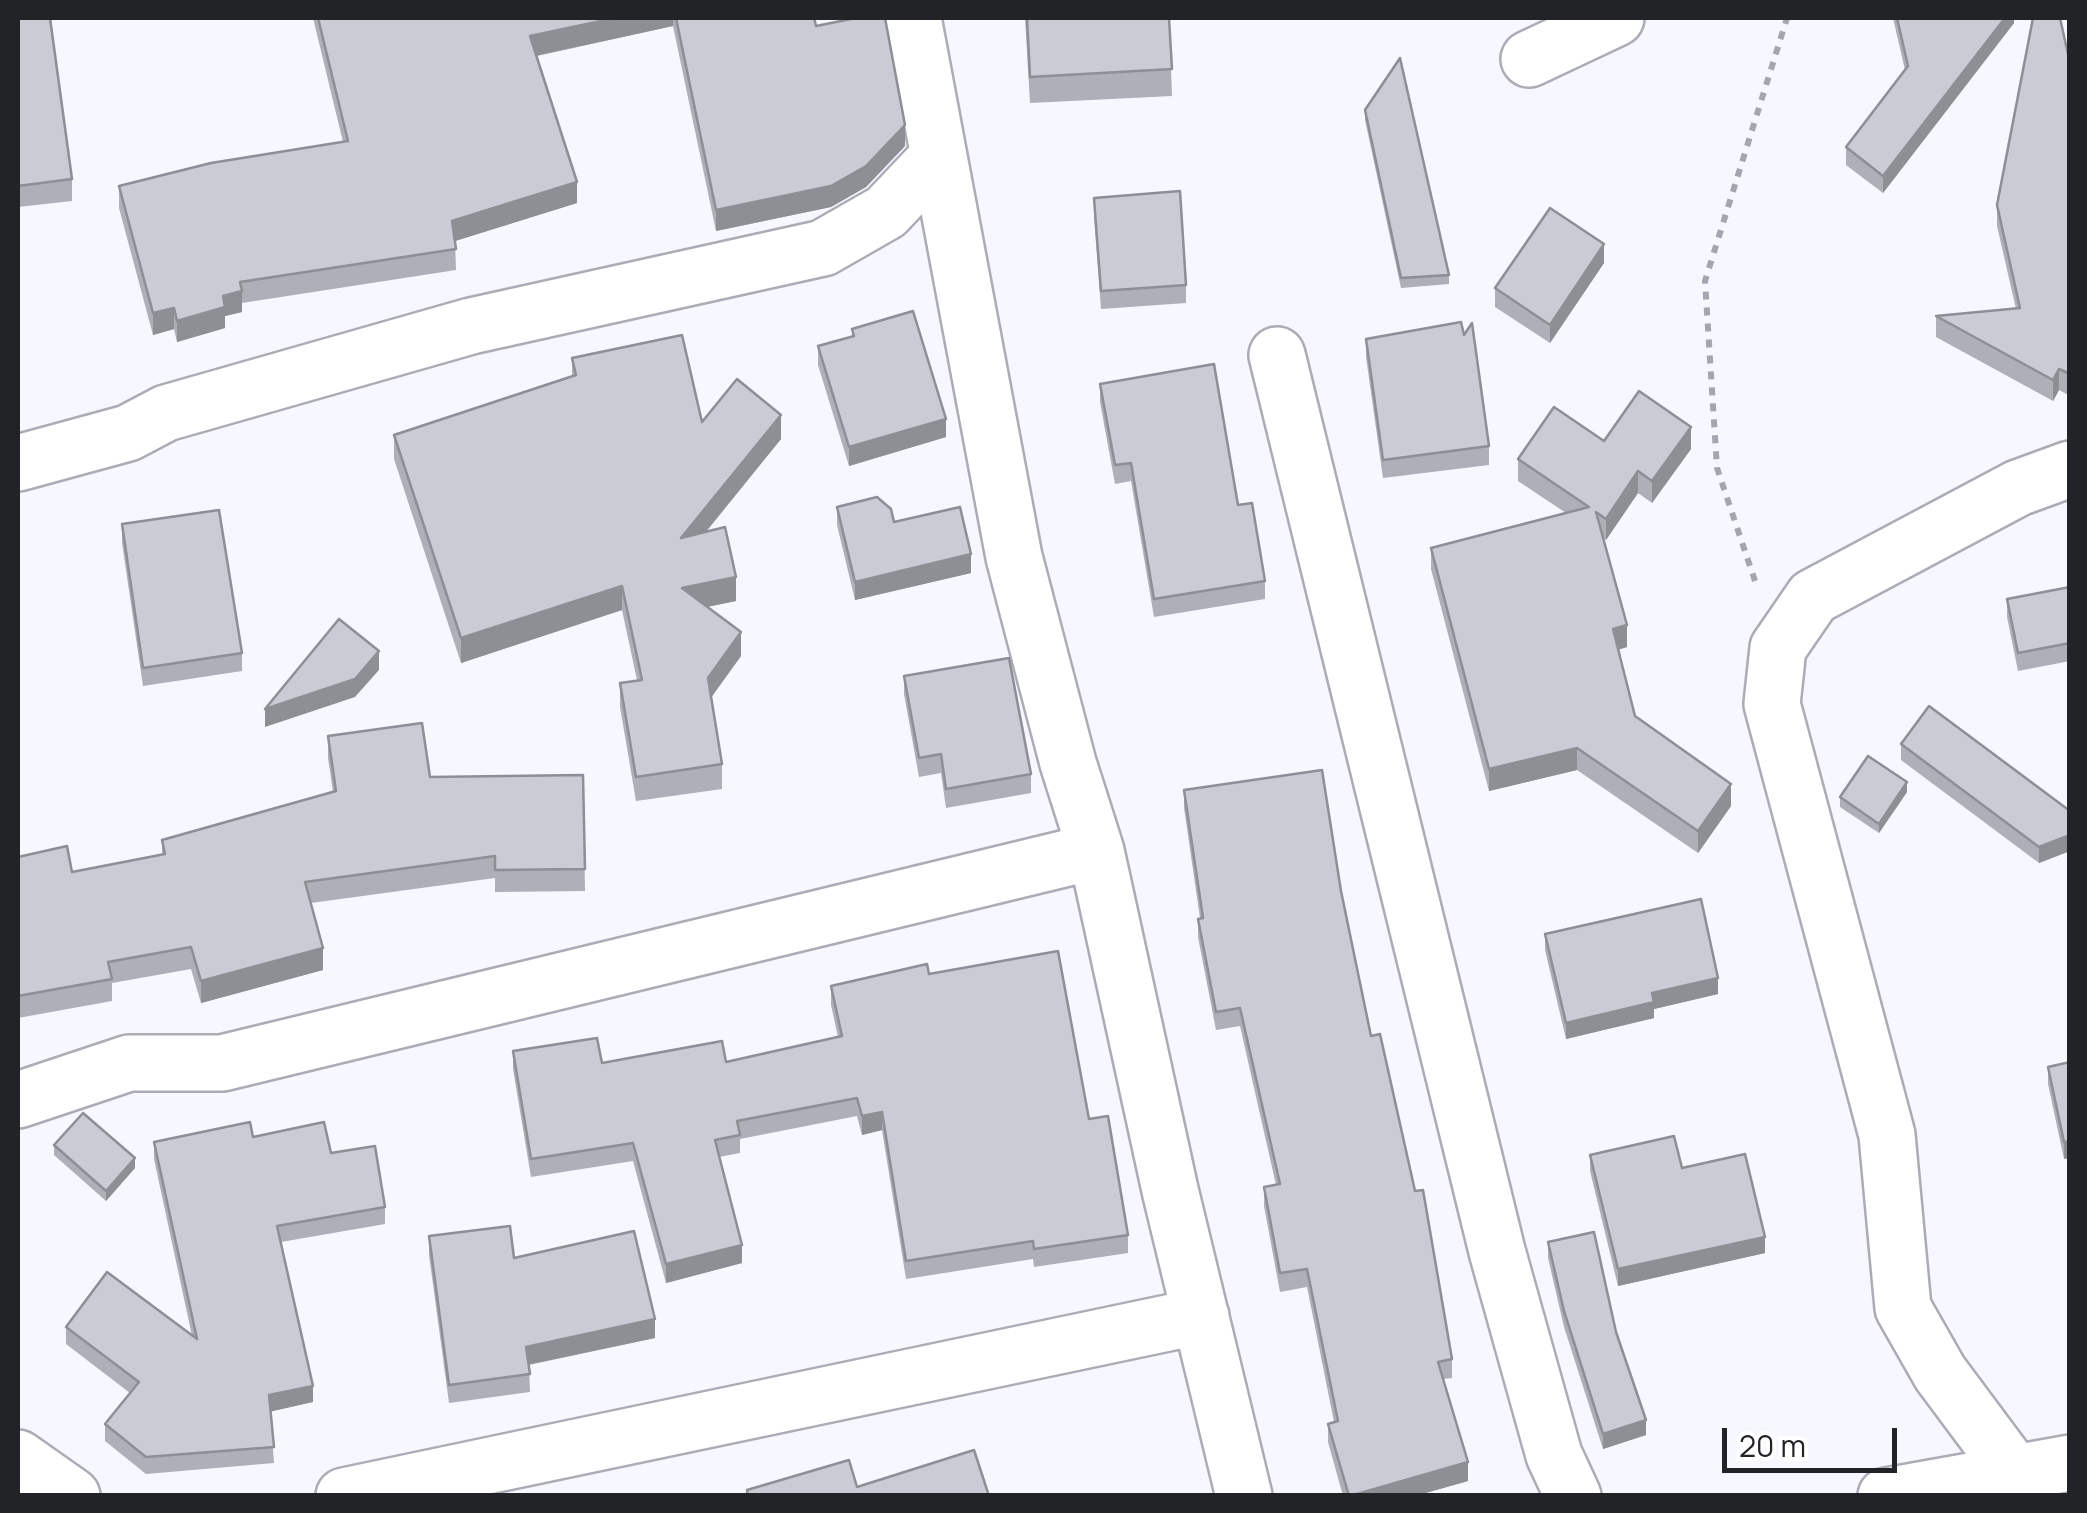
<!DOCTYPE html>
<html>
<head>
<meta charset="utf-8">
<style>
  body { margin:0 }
  #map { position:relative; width:2087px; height:1513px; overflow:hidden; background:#f6f7ff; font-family:Manrope,sans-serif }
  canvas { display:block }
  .frame { position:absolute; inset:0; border:20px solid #222326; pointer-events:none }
  .scale { position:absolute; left:1722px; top:1428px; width:175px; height:45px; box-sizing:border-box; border:5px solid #222326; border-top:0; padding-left:12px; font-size:30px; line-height:35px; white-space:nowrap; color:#222326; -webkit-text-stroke:8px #fff; paint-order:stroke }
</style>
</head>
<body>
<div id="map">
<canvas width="2087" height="1513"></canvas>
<div class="frame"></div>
<div class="scale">20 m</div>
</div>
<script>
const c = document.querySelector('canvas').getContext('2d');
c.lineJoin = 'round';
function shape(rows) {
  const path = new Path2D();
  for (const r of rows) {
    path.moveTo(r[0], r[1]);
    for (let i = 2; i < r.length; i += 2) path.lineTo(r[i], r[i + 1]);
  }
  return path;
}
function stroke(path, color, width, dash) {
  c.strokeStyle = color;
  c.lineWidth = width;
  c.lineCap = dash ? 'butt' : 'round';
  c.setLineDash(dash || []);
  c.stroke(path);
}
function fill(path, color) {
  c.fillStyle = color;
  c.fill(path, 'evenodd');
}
const minor = shape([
  [913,18,1014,557,1068,763,1096,851,1170,1190,1244,1496],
  [1529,59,1616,18],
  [1277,355,1497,1251,1554,1455,1573,1496],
  [18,463,128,433,166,413,471,326,823,248,886,212,939,156],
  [18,1100,129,1063,222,1063,1096,851],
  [18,1458,72,1496],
  [2013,1471,1940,1373,1903,1308,1887,1135,1772,704,1778,648,1813,597,2018,488,2070,469],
  [344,1496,1201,1316],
  [1886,1496,2070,1463]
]);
stroke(minor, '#abacb5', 60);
stroke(shape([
  [1755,581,1717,468,1705,281,1787,18]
]), '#a5a6ad', 6, [8, 8]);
stroke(minor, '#fff', 55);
fill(shape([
  [18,18,72,179,72,201,18,207],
  [313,18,814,18,816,26,905,146,866,187,831,207,716,231,673,26,537,56,577,203,455,241,456,270,242,303,242,312,225,316,225,328,177,342,174,329,153,335,119,208,119,186,343,142],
  [1025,18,1169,18,1172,96,1030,103],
  [1893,18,2014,18,2014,23,1883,193,1846,165,1846,147,1905,70],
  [2070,53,2070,396,2059,390,2053,401,1936,337,1936,316,2016,309,1997,226,1997,205,2068,54],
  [1365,110,1449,275,1449,284,1401,288,1365,120],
  [1094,198,1186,285,1186,303,1101,309,1094,217],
  [1604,263,1550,343,1495,307,1495,288],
  [852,329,946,437,849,466,818,365,818,346,852,336],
  [1366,339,1489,446,1489,465,1383,478,1366,357],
  [572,358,702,422,781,439,706,532,736,601,707,607,741,656,711,697,722,764,722,789,636,801,620,707,620,683,637,680,622,610,461,663,394,459,394,435,572,376],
  [1100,384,1238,505,1265,581,1265,599,1154,617,1131,481,1115,484,1100,402],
  [1691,449,1652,503,1638,493,1606,540,1603,538,1627,647,1618,650,1635,716,1731,806,1698,853,1577,770,1489,791,1431,569,1431,548,1566,513,1518,481,1518,459],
  [837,507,894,522,971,573,855,600,837,525],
  [122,524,242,653,242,671,143,686,122,543],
  [2070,587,2070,661,2018,671,2007,617,2007,599],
  [904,676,1031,774,1031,793,946,808,941,773,919,777,904,694],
  [328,736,430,777,583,775,585,891,495,892,495,878,311,903,323,970,201,1003,191,969,112,983,112,1001,18,1018,18,857,72,872,162,854,162,840,333,792,328,758],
  [1901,744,2070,811,2070,851,2039,863,1901,760],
  [1184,790,1341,891,1371,1036,1452,1359,1452,1378,1443,1379,1468,1481,1415,1496,1343,1496,1328,1442,1328,1424,1334,1422,1307,1287,1280,1292,1264,1206,1264,1187,1276,1185,1240,1026,1216,1030,1198,937,1198,919,1200,918,1184,808],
  [1907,792,1879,833,1840,807,1840,797],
  [1545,934,1718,994,1654,1009,1654,1018,1566,1039,1545,950],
  [929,974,1089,1119,1128,1235,1128,1253,1034,1267,1033,1259,906,1279,882,1130,862,1135,857,1116,740,1139,740,1153,719,1157,742,1263,666,1283,633,1161,531,1177,513,1069,513,1051,602,1063,726,1062,838,1037,831,1005,831,986],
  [2070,1062,2070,1158,2064,1159,2048,1084,2048,1067],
  [253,1137,331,1153,385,1207,385,1224,281,1242,313,1402,270,1411,274,1463,146,1474,105,1441,105,1424,130,1393,66,1344,66,1327,192,1336,154,1159,154,1142],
  [54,1145,135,1168,106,1201,54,1155],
  [1590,1155,1682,1168,1765,1253,1618,1286,1590,1171],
  [429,1236,514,1258,655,1338,529,1365,530,1392,449,1403,429,1255],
  [1548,1242,1616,1332,1646,1435,1603,1449,1564,1327,1548,1258]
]), '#aeafb7');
fill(shape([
  [615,18,673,18,673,26,530,57,530,36],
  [2005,18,2014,18,2014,23,1883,193,1883,176],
  [905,125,905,146,866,187,831,207,716,231,716,210],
  [577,182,577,203,452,242,452,221],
  [1604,244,1604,263,1550,343,1550,325],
  [242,291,242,312,225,316,225,328,177,342,177,321,223,296],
  [174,308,174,329,153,335,153,313],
  [2059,369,2059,390,2053,401,2053,380],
  [781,415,781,439,681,562,681,538],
  [946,419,946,437,849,466,849,447],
  [1691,427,1691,449,1652,503,1652,481],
  [1638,471,1638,493,1606,540,1606,519],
  [971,554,971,573,855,600,855,582],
  [736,577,736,601,682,612,682,588],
  [622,586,622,610,461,663,461,638],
  [1627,625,1627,647,1613,651,1613,629],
  [741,632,741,656,708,702,708,678],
  [379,651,379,670,355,697,265,727,265,709],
  [1577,748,1577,770,1489,791,1489,769],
  [1907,782,1907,792,1879,833,1879,824],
  [1731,784,1731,806,1698,853,1698,831],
  [2070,835,2070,851,2039,863,2039,847],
  [323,948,323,970,201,1003,201,981],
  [1718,978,1718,994,1654,1009,1654,1018,1566,1039,1566,1023,1652,993],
  [882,1112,882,1130,862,1135,862,1116],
  [2070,1141,2070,1158,2064,1159,2064,1142],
  [135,1158,135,1168,106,1201,106,1191],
  [1765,1237,1765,1253,1618,1286,1618,1269],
  [742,1245,742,1263,666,1283,666,1264],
  [655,1319,655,1338,526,1365,526,1347],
  [313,1386,313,1402,269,1412,269,1395],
  [1646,1420,1646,1435,1603,1449,1603,1434],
  [1468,1462,1468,1481,1415,1496,1350,1496]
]), '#8d8f95');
const building = shape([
  [18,18,50,18,72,179,18,186,18,18],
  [318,18,615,18,530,36,577,182,452,221,456,249,240,282,242,291,223,296,225,307,177,321,174,308,153,313,119,186,211,163,348,141,318,18],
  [676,18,814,18,816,26,856,18,885,18,905,125,866,166,831,186,716,210,676,18],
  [1027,18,1169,18,1172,69,1030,77,1027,18],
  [1897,18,2005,18,1883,176,1846,147,1908,66,1897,18],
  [2033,18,2060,18,2068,54,2070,53,2070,374,2059,369,2053,380,1936,316,2020,308,1997,205,2033,18],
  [1400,58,1449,275,1401,278,1365,110,1400,58],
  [1180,191,1186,285,1101,291,1094,198,1180,191],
  [1550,208,1604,244,1550,325,1495,288,1550,208],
  [913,311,946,419,849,447,818,346,854,336,852,329,913,311],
  [1461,322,1464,335,1472,323,1489,446,1383,460,1366,339,1461,322],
  [682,335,702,422,737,379,781,415,681,538,725,527,736,577,682,588,741,632,708,678,722,764,636,777,620,683,642,680,622,586,461,638,394,435,576,375,572,358,682,335],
  [1214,364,1238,505,1252,503,1265,581,1154,599,1131,463,1115,465,1100,384,1214,364],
  [1639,391,1691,427,1652,481,1638,471,1606,519,1596,512,1627,625,1613,629,1635,716,1731,784,1698,831,1577,748,1489,769,1431,548,1589,507,1518,459,1554,407,1604,441,1639,391],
  [877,497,891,509,894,522,960,507,971,554,855,582,837,507,877,497],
  [219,510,242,653,143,668,122,524,219,510],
  [2070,587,2070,643,2018,653,2007,599,2070,587],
  [339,619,379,651,355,679,265,709,339,619],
  [1009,658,1031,774,946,789,941,754,919,758,904,676,1009,658],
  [1929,706,2070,811,2070,835,2039,847,1901,744,1929,706],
  [422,723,430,777,583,775,585,869,495,870,495,856,305,882,323,948,201,981,191,947,108,962,112,979,18,996,18,857,67,846,72,872,165,854,162,840,336,791,328,736,422,723],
  [1868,756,1907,782,1879,824,1840,797,1868,756],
  [1322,770,1341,891,1371,1036,1380,1034,1415,1191,1423,1190,1452,1359,1438,1362,1468,1462,1350,1496,1349,1496,1328,1424,1338,1421,1307,1269,1280,1273,1264,1187,1280,1184,1240,1008,1216,1012,1198,919,1203,918,1184,790,1322,770],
  [1701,899,1718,978,1652,993,1654,1002,1566,1023,1545,934,1701,899],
  [1058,951,1089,1119,1108,1116,1128,1235,1034,1249,1033,1241,906,1261,882,1112,862,1116,857,1098,737,1121,740,1135,715,1140,742,1245,666,1264,633,1143,531,1159,513,1051,597,1038,602,1063,722,1041,726,1062,842,1036,831,986,927,964,929,974,1058,951],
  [2070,1062,2070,1141,2064,1142,2048,1067,2070,1062],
  [83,1113,135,1158,106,1191,54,1145,83,1113],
  [250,1122,253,1137,324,1122,331,1153,375,1146,385,1207,277,1226,313,1386,269,1395,274,1447,146,1457,105,1424,139,1382,66,1327,107,1272,197,1339,154,1142,250,1122],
  [1674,1136,1682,1168,1745,1154,1765,1237,1618,1269,1590,1155,1674,1136],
  [510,1226,514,1258,634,1231,655,1319,526,1347,530,1374,449,1385,429,1236,510,1226],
  [1594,1232,1616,1332,1646,1420,1603,1434,1564,1311,1548,1242,1594,1232],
  [974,1450,989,1496,748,1496,747,1490,849,1460,857,1487,974,1450]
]);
fill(building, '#caccd5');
stroke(building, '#8d8f95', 2.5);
</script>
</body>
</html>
